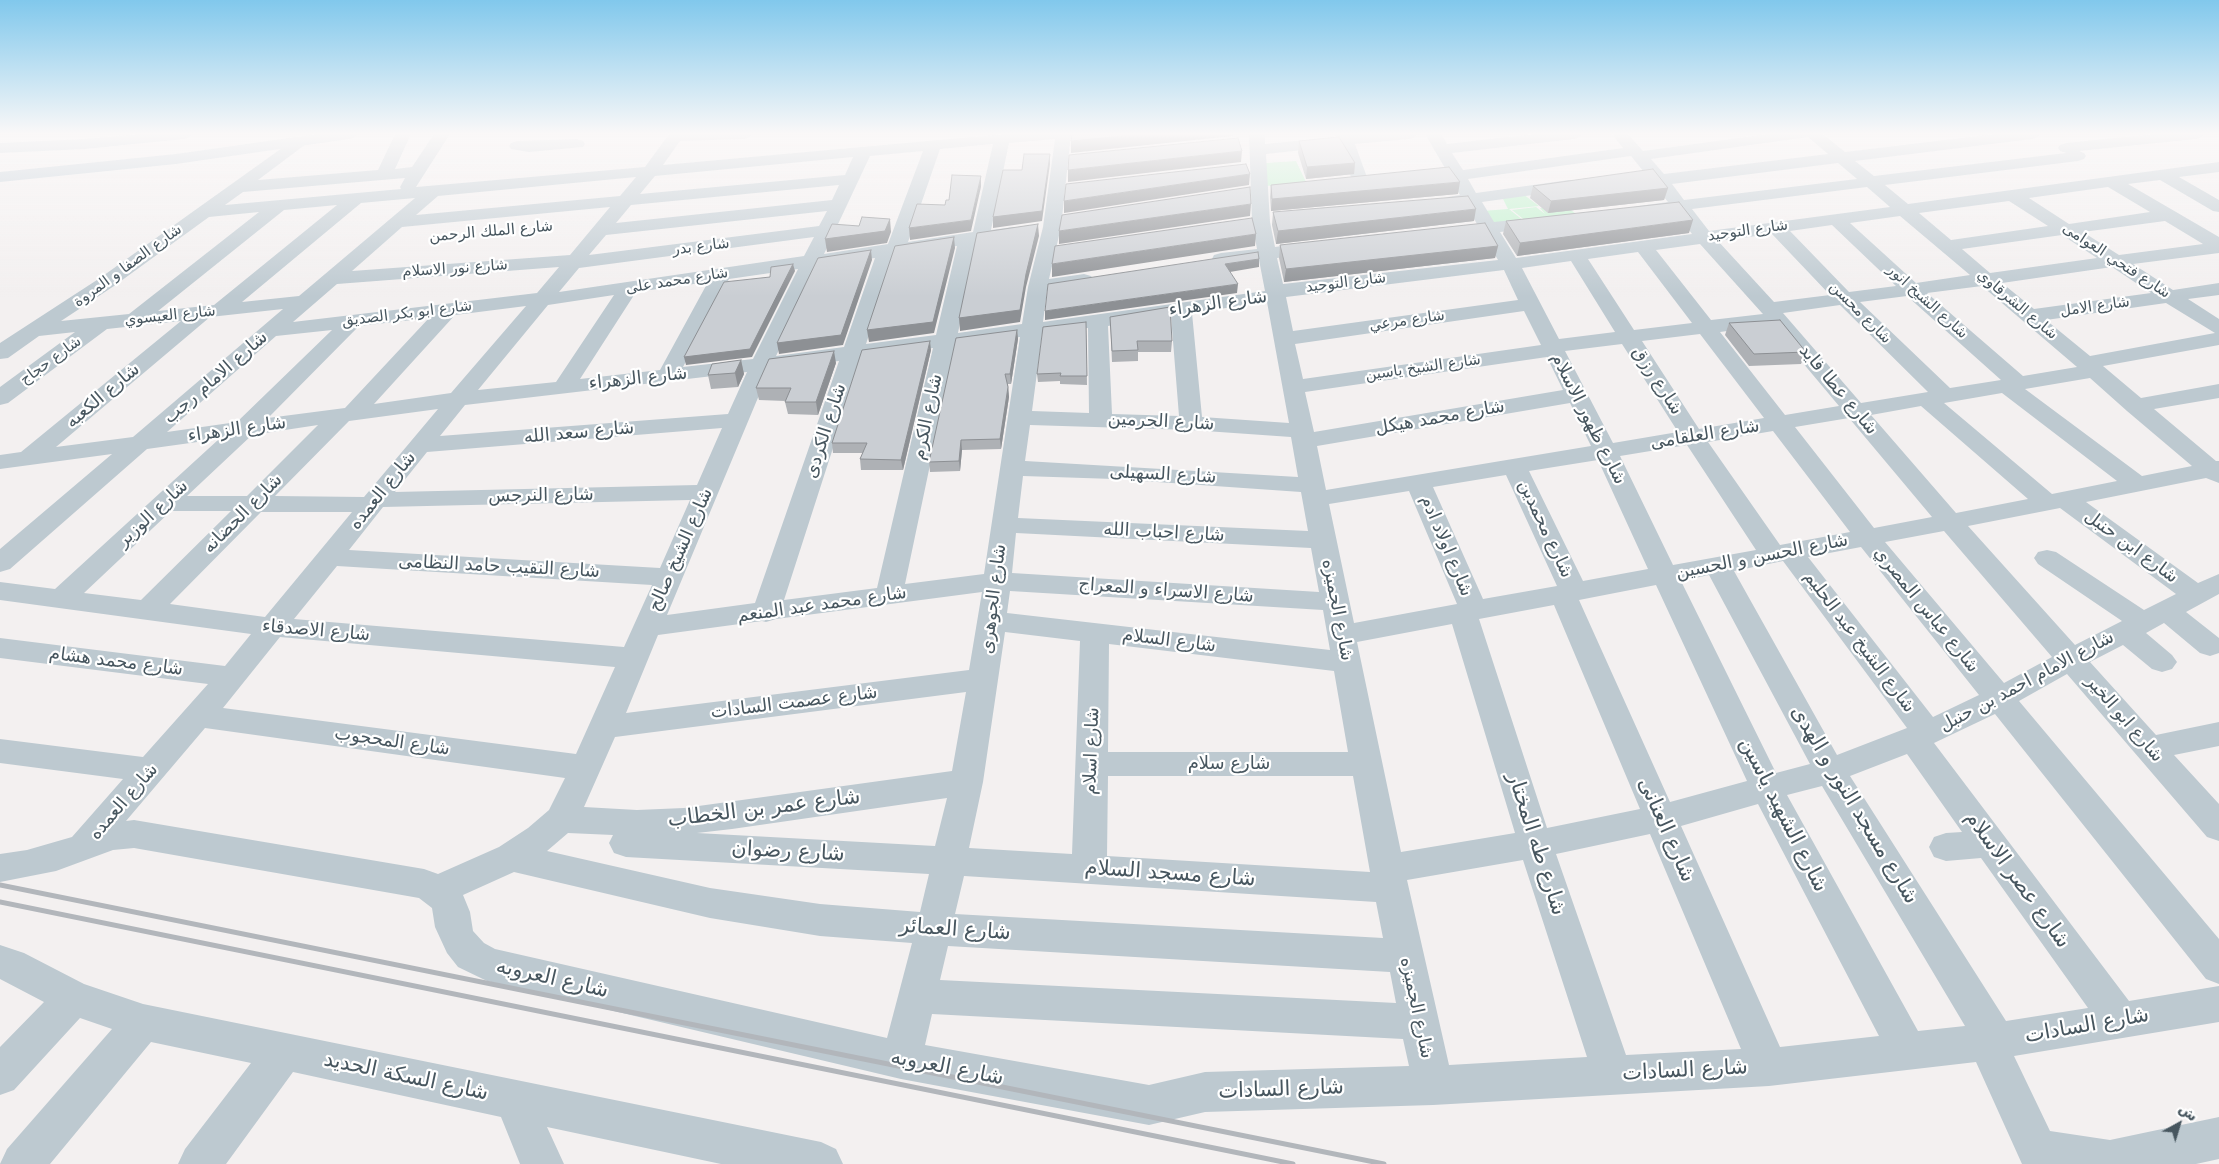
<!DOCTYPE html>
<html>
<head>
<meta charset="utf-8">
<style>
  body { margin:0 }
  #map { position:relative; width:2219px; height:1164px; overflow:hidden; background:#f3f0f0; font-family:"DejaVu Sans",Cairo,sans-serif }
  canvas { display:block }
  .north { position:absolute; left:2154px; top:1099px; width:50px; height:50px; -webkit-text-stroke:4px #fff; paint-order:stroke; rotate:39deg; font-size:14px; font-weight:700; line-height:20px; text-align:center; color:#47565f }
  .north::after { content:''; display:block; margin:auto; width:18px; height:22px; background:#47565f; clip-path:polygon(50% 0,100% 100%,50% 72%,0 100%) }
</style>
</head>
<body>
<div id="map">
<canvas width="2219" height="1164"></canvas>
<div class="north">ش</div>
</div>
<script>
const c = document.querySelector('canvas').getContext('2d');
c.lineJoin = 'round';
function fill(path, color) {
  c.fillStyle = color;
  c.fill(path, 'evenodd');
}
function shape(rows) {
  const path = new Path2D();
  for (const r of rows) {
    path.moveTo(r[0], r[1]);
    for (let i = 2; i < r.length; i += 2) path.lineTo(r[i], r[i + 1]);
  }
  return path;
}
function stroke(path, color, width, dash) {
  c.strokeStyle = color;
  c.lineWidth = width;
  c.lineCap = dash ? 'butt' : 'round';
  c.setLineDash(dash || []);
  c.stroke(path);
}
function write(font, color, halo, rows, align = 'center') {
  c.font = font + ' "DejaVu Sans",Cairo,sans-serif';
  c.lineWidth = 4.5;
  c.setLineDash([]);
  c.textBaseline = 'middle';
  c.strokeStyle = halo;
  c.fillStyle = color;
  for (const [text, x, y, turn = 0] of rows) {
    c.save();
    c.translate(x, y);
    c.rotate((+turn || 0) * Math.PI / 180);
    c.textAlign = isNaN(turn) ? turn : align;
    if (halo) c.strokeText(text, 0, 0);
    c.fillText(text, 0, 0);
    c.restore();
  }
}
fill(shape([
  [1296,161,1307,184,1263,186,1266,163],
  [1523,194,1539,206,1509,209,1524,221,1490,225,1482,211,1508,209,1502,197],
  [1564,205,1579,216,1527,222,1512,210,1536,207,1545,214,1540,208]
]), '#bdf2cb');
fill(shape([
  [395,134,411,134,395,169,412,167,434,134,450,134,416,187,645,167,669,134,752,134,750,137,744,139,680,141,663,165,1005,134,1071,134,1061,227,1049,279,1084,274,1091,276,1094,280,1091,284,1084,286,1047,291,1043,322,1265,291,1259,260,1221,265,1214,263,1212,259,1214,255,1221,253,1257,249,1252,222,1249,134,1265,134,1265,144,1336,137,1335,134,1417,134,1415,137,1409,139,1355,144,1368,180,1366,184,1360,185,1354,184,1352,180,1340,146,1266,154,1270,222,1275,247,1317,241,1324,243,1326,247,1324,251,1317,253,1277,258,1283,284,1498,260,1483,234,1452,237,1446,236,1443,232,1446,228,1452,227,1477,224,1466,205,1454,206,1448,205,1445,201,1448,197,1460,195,1448,176,1449,175,1425,134,1441,134,1447,144,1534,134,1582,134,1580,137,1574,139,1452,153,1463,170,1623,148,1612,134,1628,134,1643,151,1768,134,1823,134,1845,152,1995,134,2040,134,2038,137,2032,139,1855,161,1874,176,2066,153,2060,151,2058,148,2060,145,2066,143,2154,134,2204,134,2202,137,2196,139,2079,151,2084,153,2086,156,2084,159,2078,161,1885,185,1908,204,2219,162,2219,172,2179,177,2219,200,2219,212,2213,211,2160,180,2128,184,2219,237,2219,253,2133,264,2173,290,2219,283,2219,295,2188,299,2219,319,2219,345,2103,366,2141,398,2219,384,2219,398,2154,409,2216,461,2219,461,2219,483,2206,478,2086,502,2198,583,2219,574,2219,594,2186,612,2219,638,2219,653,2210,656,2200,653,2164,623,2146,633,2172,655,2177,662,2172,669,2162,672,2152,669,2123,645,2090,662,2156,735,2219,722,2219,746,2174,755,2219,804,2219,841,2207,837,2067,674,2019,701,2219,939,2219,984,2206,979,1995,714,1934,743,2129,1001,2219,986,2219,1022,2014,1056,2050,1131,2110,1140,2219,1117,2219,1159,2196,1164,2022,1164,1976,1062,1769,1086,1433,1105,1205,1112,1149,1125,901,1079,487,981,458,967,447,953,435,927,432,908,419,898,134,848,113,850,56,871,0,882,0,854,27,850,72,837,123,779,0,763,0,739,143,757,208,684,0,658,0,638,225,666,251,634,0,600,0,582,55,589,219,439,147,449,10,569,0,572,0,549,112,454,0,469,0,455,21,452,181,321,107,329,8,403,0,405,0,387,75,332,39,336,8,358,0,359,0,343,100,278,296,138,308,138,310,141,258,180,378,170,395,134],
  [1808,137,1828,154,1664,174,1651,159,1808,137],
  [1055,139,1043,227,1028,287,1022,324,958,333,976,243,1013,237,1019,236,1022,232,1019,228,1013,227,991,230,1009,143,1055,139],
  [993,144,973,232,908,242,940,149,993,144],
  [923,151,888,244,824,254,870,156,923,151],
  [1631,156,1668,202,1639,206,1636,210,1639,214,1645,215,1675,211,1692,234,1516,258,1500,232,1543,227,1549,226,1552,222,1549,218,1543,217,1494,222,1482,202,1569,190,1575,189,1577,185,1575,181,1569,180,1476,193,1468,179,1631,156],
  [853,157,845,175,640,194,655,176,853,157],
  [1838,163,1857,179,1684,200,1672,184,1838,163],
  [636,177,620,196,416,215,438,196,636,177],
  [405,178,400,187,401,189,225,205,243,192,405,178],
  [839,185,832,200,616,223,631,205,839,185],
  [1867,187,1890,207,1709,231,1692,209,1867,187],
  [2108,187,2150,212,2069,224,2029,198,2108,187],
  [415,198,299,296,242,302,361,203,415,198],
  [2009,201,2048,226,1951,240,1919,213,2009,201],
  [337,205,214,305,158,311,284,210,337,205],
  [610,207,570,255,352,271,402,227,610,207],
  [827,211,819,226,589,255,606,235,827,211],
  [259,212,129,314,61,321,114,286,209,217,259,212],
  [1900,216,1970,275,1916,283,1850,223,1900,216],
  [2165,221,2203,244,2119,255,2083,232,2165,221],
  [1832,225,1896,286,1849,292,1790,231,1832,225],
  [1772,234,1830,295,1774,302,1718,241,1772,234],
  [2062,235,2097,258,1990,273,1962,249,2062,235],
  [814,237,804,256,559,292,579,268,814,237],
  [1700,244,1762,313,1763,314,1711,320,1656,250,1700,244],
  [957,246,936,335,866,344,895,255,957,246],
  [1638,252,1692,323,1634,330,1588,259,1638,252],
  [875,258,844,347,776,356,819,266,875,258],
  [1571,261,1615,332,1559,339,1522,268,1571,261],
  [559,267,537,293,293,322,337,284,559,267],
  [2112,267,2151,293,2034,309,2002,283,2112,267],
  [798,269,753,359,683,367,729,279,798,269],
  [1504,270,1518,300,1293,331,1286,297,1504,270],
  [708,282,660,370,580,379,636,292,708,282],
  [1982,286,2077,367,2023,376,1927,293,1982,286],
  [614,295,556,382,478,390,548,305,614,295],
  [1907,296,2001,380,1950,388,1860,302,1907,296],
  [1267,302,1289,423,1202,417,1192,313,1267,302],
  [2166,303,2215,333,2090,356,2046,320,2166,303],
  [1840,305,1928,392,1861,403,1783,313,1840,305],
  [526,306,451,393,374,404,455,315,526,306],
  [283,309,133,437,56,447,210,317,283,309],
  [1524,311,1541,345,1303,379,1295,344,1524,311],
  [1171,316,1179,416,1112,414,1108,326,1171,316],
  [429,318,345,408,268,418,359,326,429,318],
  [1771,325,1839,406,1785,415,1720,332,1771,325],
  [1088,328,1089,413,1032,411,1042,334,1088,328],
  [332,330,237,422,167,432,276,336,332,330],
  [1700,334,1764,418,1699,429,1642,341,1700,334],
  [1020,337,984,574,905,584,955,346,1020,337],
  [1622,344,1678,432,1613,443,1565,351,1622,344],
  [933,348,877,588,784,600,862,358,933,348],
  [1547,357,1563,390,1314,432,1305,392,1547,357],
  [839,361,755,603,667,615,770,369,839,361],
  [747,372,728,414,440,436,465,405,747,372],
  [2090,378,2127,411,2192,466,2142,476,2025,389,2090,378],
  [2002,393,2117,481,2052,494,1944,403,2002,393],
  [1570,403,1591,446,1326,490,1317,446,1570,403],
  [1921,406,2028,499,1956,513,1871,415,1921,406],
  [438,409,364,497,275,496,349,421,438,409],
  [1849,418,1932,517,1874,528,1795,427,1849,418],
  [318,425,247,496,187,496,252,435,318,425],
  [1030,425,1191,430,1291,437,1298,477,1025,461,1030,425],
  [722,428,697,485,395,492,427,452,722,428],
  [1773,431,1850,532,1780,545,1708,442,1773,431],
  [1687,445,1756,550,1673,565,1620,456,1687,445],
  [1598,460,1648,569,1583,581,1529,471,1598,460],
  [1506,475,1557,586,1483,599,1433,487,1506,475],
  [1023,476,1114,479,1301,492,1308,531,1018,518,1023,476],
  [1409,491,1457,604,1354,623,1329,504,1409,491],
  [690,500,660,568,349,550,383,507,690,500],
  [2060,508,2176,594,2144,610,2056,552,2047,550,2038,552,2034,558,2038,564,2122,621,2075,645,1968,526,2060,508],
  [171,511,231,511,141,600,84,593,171,511],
  [261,512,352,512,265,617,170,604,261,512],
  [1944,531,2052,657,2004,683,1885,542,1944,531],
  [1016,533,1311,548,1319,592,1012,573,1016,533],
  [1861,547,1979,695,1933,717,1808,557,1861,547],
  [1783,561,1907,728,1837,755,1734,571,1783,561],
  [337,566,652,585,624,647,294,619,337,566],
  [1709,575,1810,764,1776,773,1681,581,1709,575],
  [1656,585,1747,781,1670,802,1579,600,1656,585],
  [1010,591,1323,610,1330,650,1007,613,1010,591],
  [982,592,969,670,626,713,658,635,762,621,766,622,776,619,982,592],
  [1554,605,1640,809,1547,828,1479,619,1554,605],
  [1452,624,1515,833,1401,852,1357,642,1452,624],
  [1005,632,1080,641,1072,854,969,848,983,782,1005,632],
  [280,637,615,667,576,754,223,708,280,637],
  [1109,644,1334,671,1348,752,1108,752,1109,644],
  [966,692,952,771,684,808,637,810,584,807,615,737,966,692],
  [205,728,565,778,549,810,528,828,499,847,438,874,424,869,134,820,126,821,205,728],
  [1907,754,1962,832,1946,833,1934,837,1929,847,1934,857,1946,861,1981,858,2088,1008,2006,1021,1850,776,1907,754],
  [1108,776,1353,776,1370,872,1107,856,1108,776],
  [1822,786,1965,1026,1918,1031,1787,795,1822,786],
  [947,798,935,846,697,833,732,829,947,798],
  [1758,804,1879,1036,1780,1047,1681,826,1758,804],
  [568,833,613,835,609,843,614,853,626,857,929,874,920,912,820,904,710,888,547,851,568,833],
  [1650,834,1741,1049,1626,1055,1556,854,1650,834],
  [1523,860,1587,1057,1449,1065,1407,880,1523,860],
  [514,872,710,918,820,936,912,943,887,1038,495,949,484,943,473,931,470,912,463,895,514,872],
  [964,876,1376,902,1383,938,955,914,964,876],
  [948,946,1390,972,1396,1003,940,980,948,946],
  [932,1014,1403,1039,1409,1066,1205,1072,1149,1085,925,1045,932,1014],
  [577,139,583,141,585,144,583,147,529,152,511,149,509,146,511,143,517,141,577,139],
  [0,945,24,953,84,984,143,1004,821,1142,836,1149,843,1164,721,1164,547,1127,564,1164,520,1164,501,1117,293,1072,226,1164,178,1164,185,1149,251,1063,151,1042,50,1164,0,1164,7,1149,112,1029,80,1018,14,1090,0,1095,0,1047,44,1002,0,979,0,945]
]), '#bdc9d0');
fill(shape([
  [139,134,192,134,190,137,184,139,85,149,0,153,0,143,85,139,139,134],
  [317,134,357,134,355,137,349,139,176,164,0,182,0,172,176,154,317,134]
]), '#bdcbd5');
stroke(shape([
  [0,885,1384,1164],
  [0,902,1293,1164]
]), '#b2b6bb', 5);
fill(shape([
  [1299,141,1355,163,1354,174,1306,179,1298,153],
  [1271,185,1458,194,1271,211,1270,197],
  [1533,186,1668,188,1664,200,1548,213,1530,198],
  [1273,212,1474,221,1276,244,1272,225],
  [1506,221,1689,233,1517,256,1503,234],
  [1280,245,1498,246,1495,258,1284,282,1279,258],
  [1110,317,1172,341,1171,352,1138,352,1138,361,1112,362],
  [1086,322,1087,385,1060,384,1060,381,1038,382,1037,374],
  [1729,323,1806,352,1801,364,1749,366,1725,335],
  [1017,330,1018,339,1011,384,1008,384,1009,397,1001,449,962,450,960,471,930,472,929,462],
  [931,350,903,470,861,470,860,459,863,453,833,453,832,443],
  [741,360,744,374,738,387,711,389,708,375],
  [836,363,818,415,788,414,785,402,786,401,759,400,756,388]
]), '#aeb1b5');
fill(shape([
  [1144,134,1233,134,1233,136,1071,153,1071,141],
  [1242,151,1241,162,1068,182,1068,170],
  [1050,154,1050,164,1042,221,993,228,993,217],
  [1355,163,1354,174,1306,179,1307,167],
  [1250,174,1249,185,1064,213,1064,201],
  [981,176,981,187,971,231,910,240,909,228,971,220],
  [1460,182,1458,194,1271,211,1272,199],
  [1668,188,1664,200,1548,213,1551,201],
  [1251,204,1250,216,1059,244,1059,231],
  [1476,209,1474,221,1276,244,1278,231],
  [890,219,891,232,887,243,827,252,825,239],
  [1693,220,1689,233,1517,256,1520,243],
  [1038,224,1039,236,1026,287,1020,322,960,331,959,318],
  [1256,234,1255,246,1052,277,1052,264],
  [954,237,955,248,934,333,869,342,867,330],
  [1498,246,1495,258,1284,282,1286,269],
  [871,250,872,260,843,345,779,354,777,343],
  [1259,259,1259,267,1224,273,1225,264],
  [793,264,795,271,752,357,686,365,684,357],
  [1238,284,1237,293,1045,320,1045,311],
  [1017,330,1018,339,1011,384,1010,374],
  [930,341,931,350,903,470,901,460],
  [834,351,836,363,818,415,816,402],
  [741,360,744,374,738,387,735,373],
  [1008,387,1009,397,1001,449,1000,439],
  [961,440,962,450,960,471,959,461]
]), '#8d9094');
const building = shape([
  [1072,134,1144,134,1071,141,1072,134],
  [1339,137,1355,163,1307,167,1299,141,1339,137],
  [1238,138,1242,151,1068,170,1069,155,1238,138],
  [1024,154,1050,154,1042,211,993,217,1003,170,1022,170,1024,154],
  [1246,164,1250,174,1064,201,1066,184,1246,164],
  [1449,167,1460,182,1272,199,1271,185,1449,167],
  [1653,169,1668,188,1551,201,1533,186,1653,169],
  [952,175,981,176,971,220,909,228,917,204,945,205,946,200,949,200,952,175],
  [1250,187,1251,204,1059,231,1062,215,1250,187],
  [1468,196,1476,209,1278,231,1273,212,1468,196],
  [1679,202,1693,220,1520,243,1506,221,1679,202],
  [862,217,890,219,885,231,825,239,832,224,859,226,862,217],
  [1252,218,1256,234,1052,264,1055,246,1252,218],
  [1485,223,1498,246,1286,269,1280,245,1485,223],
  [1038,224,1026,274,1020,310,959,318,977,233,1038,224],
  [954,237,933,322,867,330,895,246,954,237],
  [871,250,841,335,777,343,818,258,871,250],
  [1258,252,1259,259,1225,264,1238,284,1045,311,1048,284,1258,252],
  [793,264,750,349,684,357,724,282,770,277,771,267,793,264],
  [1170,307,1172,341,1137,341,1138,350,1112,351,1110,317,1170,307],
  [1780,320,1806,352,1754,354,1729,323,1780,320],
  [1086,322,1087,376,1060,376,1061,373,1037,374,1043,327,1086,322],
  [1017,330,1010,374,1005,374,1008,387,1000,439,961,440,959,461,929,462,956,338,1017,330],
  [930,341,901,460,860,459,867,443,832,443,862,350,930,341],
  [834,351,816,402,785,402,791,388,756,388,769,359,834,351],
  [741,360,735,373,708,375,712,364,741,360]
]);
fill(building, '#caced3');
stroke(building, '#8d9094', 1);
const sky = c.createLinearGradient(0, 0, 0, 297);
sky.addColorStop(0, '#81c8ec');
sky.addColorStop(0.45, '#faf8f8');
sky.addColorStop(1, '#faf8f800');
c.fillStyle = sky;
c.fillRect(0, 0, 2219, 297);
write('15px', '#47565f', '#fff', [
  ["شارع التوحيد",1748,231,-8],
  ["شارع الملك الرحمن",491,232,-5],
  ["شارع بدر",701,247,-7],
  ["شارع فتحي العوامى",2116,261,33],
  ["شارع الصفا و المروة",128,266,-36],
  ["شارع نور الاسلام",455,269,-4],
  ["شارع محمد على",677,281,-9],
  ["شارع التوحيد",1346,283,-7],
  ["شارع الشيخ انور",1927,302,42],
  ["شارع الشرقاوي",2017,305,40],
  ["شارع الامل",2095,307,-8],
  ["شارع محسن",1860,313,45],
  ["شارع ابو بكر الصديق",407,314,-7],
  ["شارع العيسوي",170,316,-6],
  ["شارع مرعي",1407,321,-8],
  ["شارع حجاج",51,361,-36],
  ["شارع الشيخ ياسين",1423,368,-8]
]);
write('18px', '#47565f', '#fff', [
  ["شارع الزهراء",1218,304,-8],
  ["شارع الامام رجب",216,378,-41],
  ["شارع الزهراء",638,379,-6],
  ["شارع رزق",1657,381,57],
  ["شارع عطا فايد",1838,390,50],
  ["شارع الكعبه",103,396,-40],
  ["شارع الكرم",928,417,-78],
  ["شارع محمد هيكل",1440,418,-10],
  ["شارع ظهور الاسلام",1588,419,63],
  ["شارع الحرمين",1161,422,3],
  ["شارع الزهراء",237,430,-8],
  ["شارع الكردى",826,431,-72],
  ["شارع سعد الله",579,433,-5],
  ["شارع العلقامى",1705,435,-9],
  ["شارع السهيلى",1163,475,3],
  ["شارع العمده",383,491,-51],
  ["شارع النرجس",541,496,-1],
  ["شارع الوزير",153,514,-43],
  ["شارع الحضانه",243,514,-45],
  ["شارع محمدين",1545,529,65],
  ["شارع احباب الله",1164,533,3],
  ["شارع اولاد ادم",1446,546,67],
  ["شارع ابن حنبل",2131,547,36],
  ["شارع الشيخ صالح",681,550,-66],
  ["شارع الحسن و الحسين",1762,557,-11],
  ["شارع النقيب حامد النظامى",499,567,3],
  ["شارع الاسراء و المعراج",1166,591,4],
  ["شارع الجوهرى",994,599,-83],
  ["شارع محمد عبد المنعم",822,605,-8],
  ["شارع الجميزه",1337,610,79],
  ["شارع عباس المصري",1926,610,51],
  ["شارع الاصدقاء",316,631,5],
  ["شارع السلام",1169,641,7],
  ["شارع الشيخ عبد الحليم",1859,642,53],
  ["شارع محمد هشام",116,662,7],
  ["شارع الامام احمد بن حنبل",2027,682,-28],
  ["شارع عصمت السادات",794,703,-7],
  ["شارع ابو الخير",2124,719,49],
  ["شارع المحجوب",392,742,8],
  ["شارع اسلام",1092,751,-88],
  ["شارع سلام",1229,764],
  ["شارع العمده",124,802,-49],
  ["شارع الجميزه",1416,1008,78]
]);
write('21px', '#47565f', '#fff', [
  ["شارع مسجد النور و الهدى",1854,805,59],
  ["شارع عمر بن الخطاب",764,809,-7],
  ["شارع الشهيد ياسين",1783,815,63],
  ["شارع العنانى",1666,830,66],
  ["شارع طه المختار",1536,844,72],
  ["شارع رضوان",788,852,3],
  ["شارع مسجد السلام",1170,874,4],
  ["شارع عصر الاسلام",2017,880,54],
  ["شارع العمائر",955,930,4],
  ["شارع العروبه",552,979,13],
  ["شارع السادات",2087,1026,-10],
  ["شارع العروبه",947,1068,11],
  ["شارع السادات",1685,1071,-3],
  ["شارع السكة الحديد",406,1077,12],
  ["شارع السادات",1281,1090,-2]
]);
</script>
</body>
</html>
